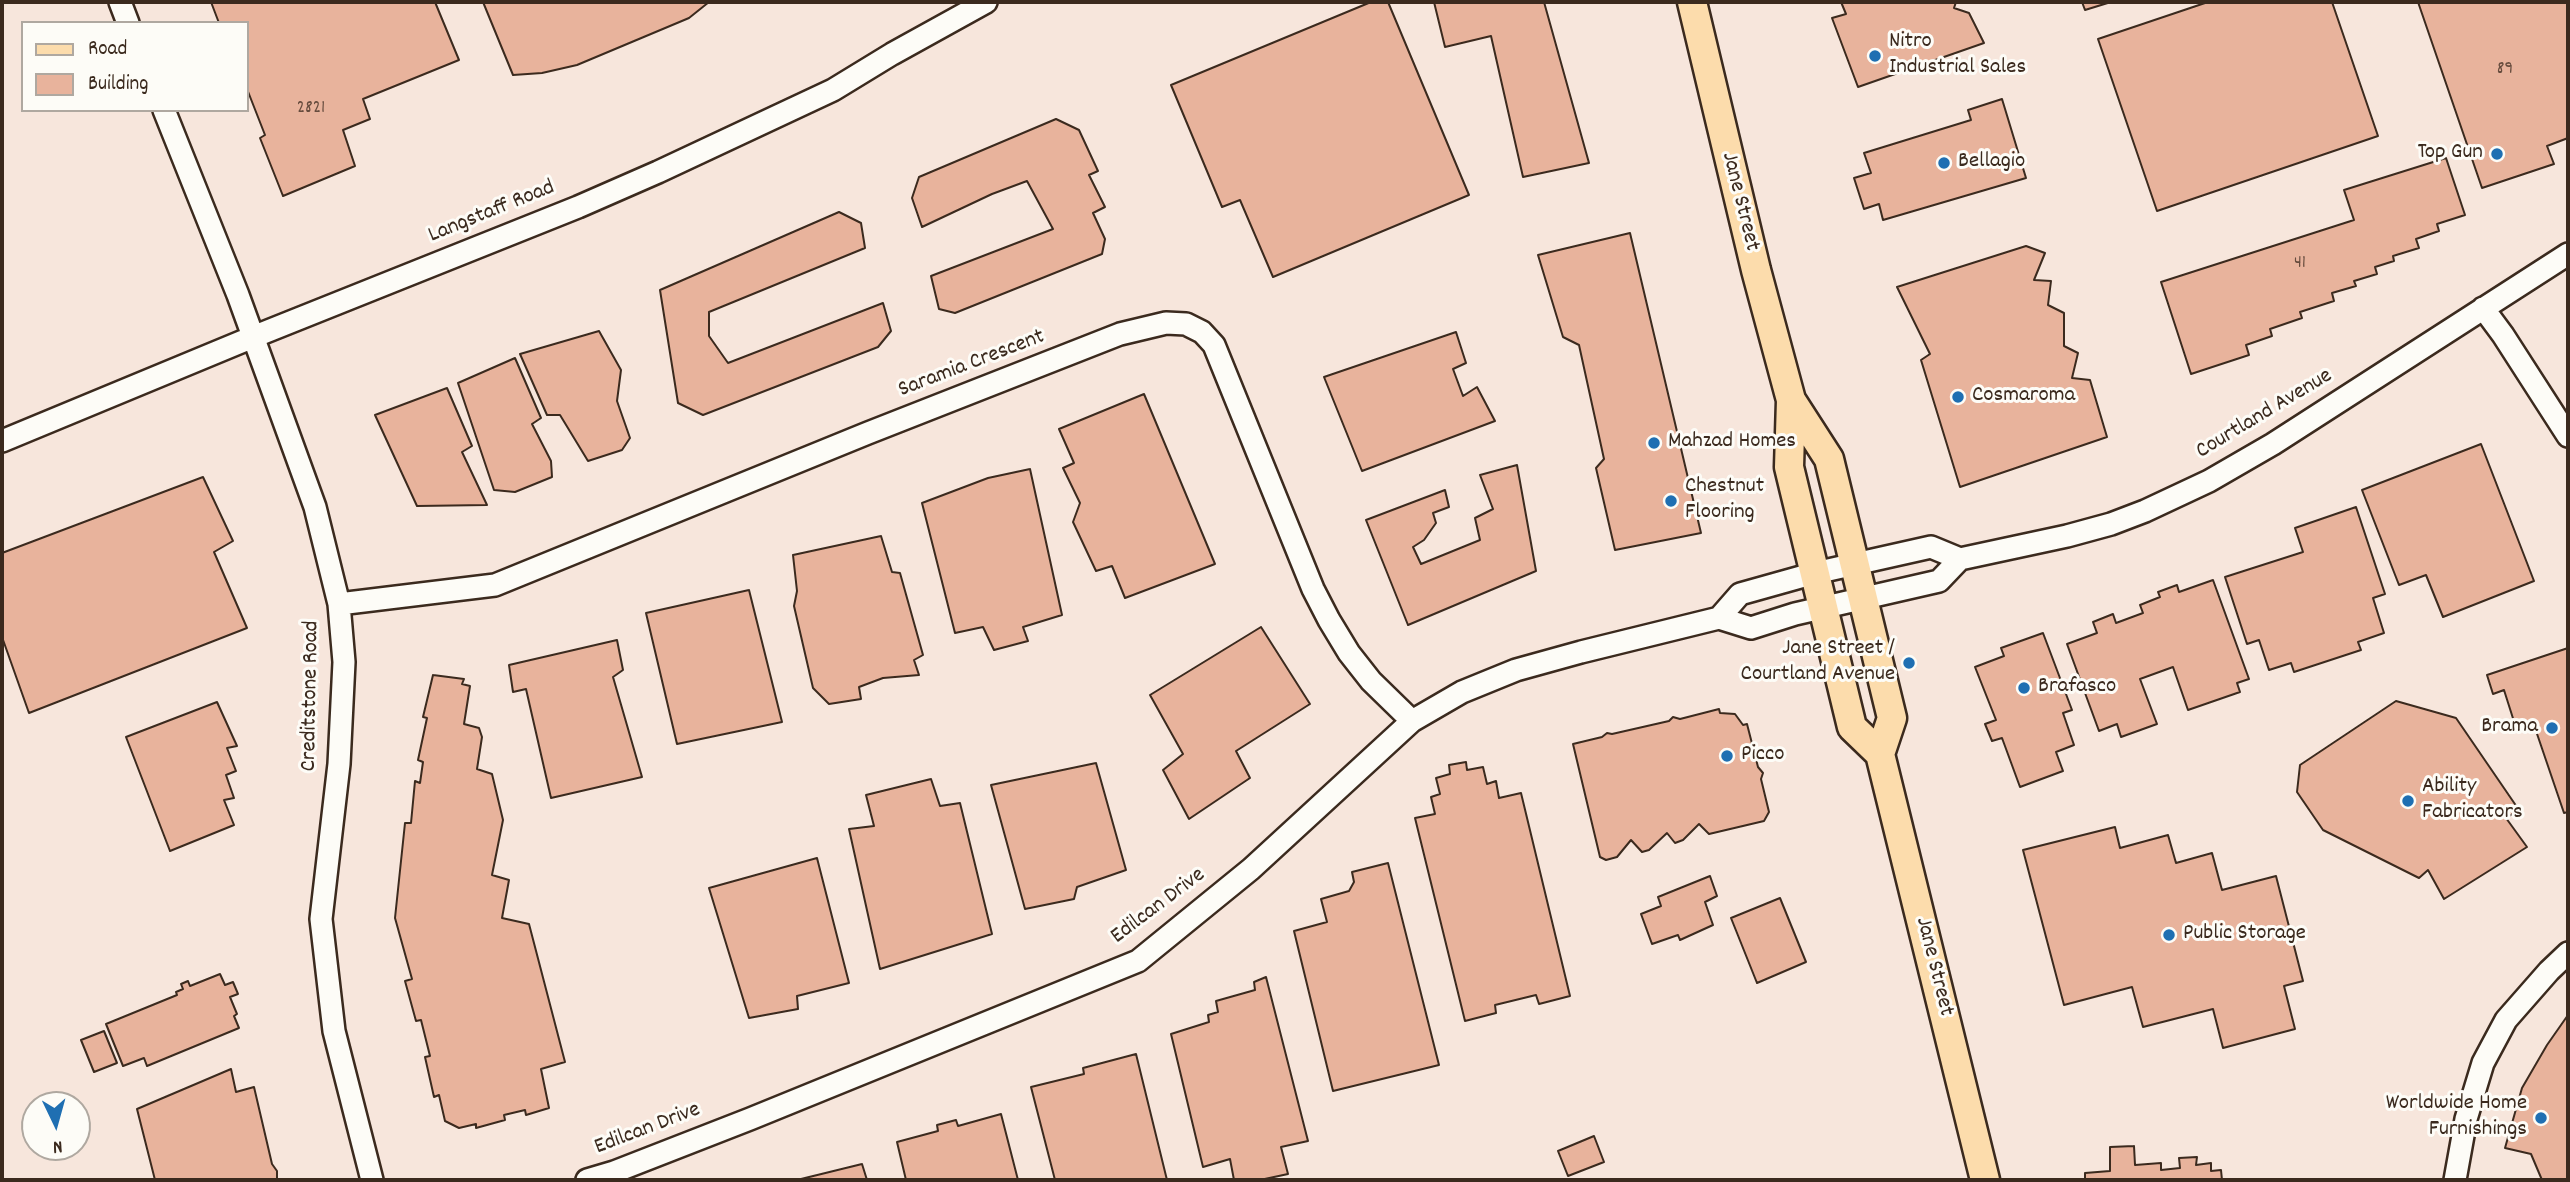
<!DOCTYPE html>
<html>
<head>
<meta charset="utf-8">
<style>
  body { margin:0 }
  #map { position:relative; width:2570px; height:1182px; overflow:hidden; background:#f7e6dc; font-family:Dekko,sans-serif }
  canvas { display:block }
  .frame { position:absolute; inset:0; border:4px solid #3b2a1e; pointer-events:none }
  .legend { position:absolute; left:21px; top:21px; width:228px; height:91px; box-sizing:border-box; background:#fdfcf7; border:2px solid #afa8a0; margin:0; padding:9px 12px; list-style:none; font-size:21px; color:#3b2a1e }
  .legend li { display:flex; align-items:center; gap:14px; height:35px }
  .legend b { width:35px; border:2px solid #afa8a0 }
  .north { position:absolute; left:21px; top:1091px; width:70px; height:70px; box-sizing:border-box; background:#fdfcf7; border:2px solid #afa8a0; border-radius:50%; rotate:175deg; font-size:19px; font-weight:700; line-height:28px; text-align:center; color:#3b2a1e }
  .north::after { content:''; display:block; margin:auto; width:24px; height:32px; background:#1f6fb2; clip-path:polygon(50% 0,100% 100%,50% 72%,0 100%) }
</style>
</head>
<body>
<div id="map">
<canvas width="2570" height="1182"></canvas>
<div class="frame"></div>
<ul class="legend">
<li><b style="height:9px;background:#fcdcac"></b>Road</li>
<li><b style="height:19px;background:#e8b39c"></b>Building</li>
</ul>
<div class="north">N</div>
</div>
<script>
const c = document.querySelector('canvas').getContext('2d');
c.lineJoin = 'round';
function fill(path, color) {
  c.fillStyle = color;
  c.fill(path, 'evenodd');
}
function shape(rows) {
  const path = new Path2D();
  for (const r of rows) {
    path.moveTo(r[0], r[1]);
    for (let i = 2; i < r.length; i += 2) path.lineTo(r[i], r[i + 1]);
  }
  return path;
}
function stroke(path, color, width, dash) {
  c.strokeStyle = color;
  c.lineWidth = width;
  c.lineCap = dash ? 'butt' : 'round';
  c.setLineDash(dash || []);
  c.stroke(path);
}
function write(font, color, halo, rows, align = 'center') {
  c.font = font + ' Dekko,sans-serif';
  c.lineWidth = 6;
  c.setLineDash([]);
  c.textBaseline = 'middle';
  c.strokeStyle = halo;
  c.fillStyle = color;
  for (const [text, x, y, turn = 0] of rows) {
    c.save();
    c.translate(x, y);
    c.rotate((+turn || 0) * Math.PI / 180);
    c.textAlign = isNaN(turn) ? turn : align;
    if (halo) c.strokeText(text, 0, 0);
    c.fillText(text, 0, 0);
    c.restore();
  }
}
const building = shape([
  [211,2,435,2,459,60,363,99,370,119,343,130,355,166,283,196,260,138,265,135,247,89,247,23,219,23,211,2],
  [483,2,709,2,689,18,577,65,542,73,513,75,483,2],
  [1371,2,1388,2,1469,195,1273,277,1240,200,1222,207,1171,85,1371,2],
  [1434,2,1544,2,1589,163,1523,177,1491,36,1445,47,1434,2],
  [1841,2,1956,2,1954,8,1969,13,1984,43,1858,87,1832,18,1846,14,1841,2],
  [2082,2,2111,2,2085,10,2082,2],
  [2208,2,2332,2,2378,136,2157,211,2098,39,2208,2],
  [2418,2,2568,2,2568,138,2547,146,2554,164,2482,188,2418,2],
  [2002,99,2026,178,1883,220,1879,204,1864,209,1854,178,1871,173,1864,153,1971,120,1968,110,2002,99],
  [1056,119,1079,130,1098,171,1089,175,1105,207,1093,213,1105,239,1102,254,955,313,939,309,931,276,1053,229,1027,181,992,194,922,227,912,198,919,177,1056,119],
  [2446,158,2465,215,2437,224,2439,231,2416,239,2419,248,2393,256,2394,261,2375,267,2377,274,2354,281,2356,286,2332,293,2334,301,2300,312,2302,318,2270,329,2272,336,2246,345,2249,355,2191,374,2161,282,2354,220,2344,190,2446,158],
  [839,212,861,223,865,248,709,312,709,336,728,363,883,303,891,331,878,347,703,415,678,403,660,290,839,212],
  [1630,233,1701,533,1615,550,1596,468,1604,459,1579,345,1563,337,1538,255,1630,233],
  [2026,246,2045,253,2034,280,2051,281,2048,305,2064,313,2064,346,2078,353,2072,378,2090,380,2107,437,1960,487,1921,360,1930,354,1897,287,2026,246],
  [599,331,621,370,617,401,630,438,622,450,588,461,560,415,547,415,520,354,599,331],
  [1456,332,1466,363,1453,369,1463,396,1477,387,1495,421,1362,471,1324,377,1456,332],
  [515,358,541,418,532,424,551,461,552,477,515,492,494,490,458,383,515,358],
  [447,388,472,446,462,452,487,505,417,506,375,415,447,388],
  [1144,394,1215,564,1125,598,1112,566,1096,571,1073,522,1080,503,1063,468,1074,463,1059,429,1144,394],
  [2481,444,2534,581,2443,617,2426,575,2399,585,2362,490,2481,444],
  [1517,465,1536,571,1408,625,1366,520,1445,490,1449,507,1433,513,1436,523,1424,540,1413,547,1421,564,1480,540,1475,518,1493,509,1480,475,1517,465],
  [1030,469,1062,615,1023,627,1028,641,994,650,983,627,955,633,922,503,988,478,1030,469],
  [203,477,233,541,214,552,247,628,29,713,2,637,2,553,203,477],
  [2356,507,2385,594,2373,598,2384,633,2358,642,2361,650,2294,672,2291,663,2269,670,2259,640,2247,644,2225,577,2303,552,2295,528,2356,507],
  [881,536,892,572,900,573,923,655,914,660,919,675,883,678,859,687,861,699,829,704,813,688,794,606,797,591,793,555,881,536],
  [2213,580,2249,679,2237,683,2240,692,2188,710,2173,667,2140,679,2157,724,2121,737,2117,724,2099,731,2067,644,2097,633,2093,622,2113,614,2116,623,2143,613,2140,605,2160,597,2158,592,2177,585,2179,592,2213,580],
  [749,590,782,722,677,744,646,613,749,590],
  [1261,627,1310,704,1236,751,1250,778,1189,819,1163,770,1183,754,1150,695,1261,627],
  [2043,633,2072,710,2063,713,2074,745,2056,752,2063,771,2020,787,2002,738,1992,741,1985,724,1996,720,1975,667,2004,656,2001,648,2043,633],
  [617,640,623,670,613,677,642,777,551,798,526,689,513,692,509,665,617,640],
  [2568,648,2568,812,2564,813,2534,725,2517,731,2504,690,2493,694,2487,675,2568,648],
  [433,675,464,679,462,684,470,686,464,724,479,728,482,737,477,769,492,774,503,820,492,875,509,880,502,918,529,924,565,1062,541,1069,549,1108,526,1115,525,1110,504,1115,505,1120,476,1128,476,1124,459,1128,445,1121,439,1095,434,1097,425,1057,430,1056,421,1020,416,1021,405,981,412,979,395,918,405,823,411,823,415,781,420,783,423,762,418,760,427,718,423,717,433,675],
  [2396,701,2456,718,2519,810,2506,818,2527,847,2444,899,2428,870,2419,878,2323,830,2297,792,2300,765,2396,701],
  [217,702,237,746,227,748,236,771,226,775,234,798,224,800,234,825,170,851,126,737,217,702],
  [1719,709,1720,713,1735,714,1743,725,1747,724,1758,767,1763,773,1761,779,1769,812,1764,821,1709,834,1699,824,1683,840,1675,843,1667,833,1649,850,1642,852,1631,840,1617,857,1606,860,1600,857,1573,744,1602,737,1607,733,1612,734,1669,721,1673,717,1680,719,1719,709],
  [1466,762,1467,770,1483,767,1487,784,1496,781,1499,798,1521,793,1570,996,1539,1004,1536,995,1495,1005,1496,1013,1465,1021,1415,818,1435,814,1431,797,1440,794,1436,778,1450,774,1449,765,1466,762],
  [1096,763,1126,870,1077,887,1074,899,1025,909,991,785,1096,763],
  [931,779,940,806,960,803,992,934,880,969,849,829,874,826,866,795,931,779],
  [2115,827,2120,848,2168,835,2176,863,2212,853,2222,890,2276,876,2303,981,2284,986,2295,1029,2223,1048,2213,1009,2143,1027,2132,987,2064,1005,2023,850,2115,827],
  [817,858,849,983,797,996,798,1009,749,1018,709,888,817,858],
  [1388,863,1439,1065,1333,1091,1294,931,1327,922,1321,899,1349,891,1354,882,1352,872,1388,863],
  [1710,876,1717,896,1705,902,1713,925,1680,940,1678,935,1652,944,1641,914,1661,906,1658,897,1710,876],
  [1780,898,1806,962,1757,983,1731,918,1780,898],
  [220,974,225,985,233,982,238,994,230,997,237,1014,234,1016,239,1028,147,1066,144,1058,123,1066,106,1024,177,995,176,992,183,989,181,984,188,981,190,986,220,974],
  [1266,977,1308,1141,1281,1147,1288,1174,1260,1180,1234,1180,1230,1159,1203,1167,1171,1034,1209,1022,1208,1015,1218,1012,1216,1001,1255,990,1254,982,1266,977],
  [2568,1015,2568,1180,2542,1180,2531,1154,2505,1148,2522,1088,2547,1045,2568,1015],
  [104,1031,117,1063,94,1072,81,1040,104,1031],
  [1136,1054,1167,1180,1055,1180,1031,1087,1084,1074,1083,1068,1136,1054],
  [231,1069,236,1092,254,1087,272,1164,277,1171,277,1180,155,1180,137,1109,231,1069],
  [1001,1114,1018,1180,906,1180,897,1142,938,1131,937,1125,956,1120,958,1126,1001,1114],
  [1594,1136,1604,1162,1568,1176,1558,1151,1594,1136],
  [2134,1146,2135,1165,2161,1163,2161,1170,2180,1168,2179,1158,2197,1157,2196,1165,2211,1163,2211,1171,2221,1170,2222,1180,2085,1180,2085,1173,2110,1171,2110,1147,2134,1146],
  [862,1164,867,1180,801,1180,801,1179,862,1164]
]);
fill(building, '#e8b39c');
stroke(building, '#3b2a1e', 2);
const minor = shape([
  [120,2,128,23],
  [164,110,238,295,315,507,339,604,344,662,339,764,321,919,334,1031,372,1180],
  [2483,308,2503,335,2568,436],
  [2,441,253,337,578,207,658,172,833,90,892,54,986,2],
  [339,604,495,585,868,433,1120,334,1166,323,1186,324,1202,332,1214,345,1313,589,1329,620,1349,653,1371,681,1412,721],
  [1719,618,1740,594,1815,573,1931,547,1960,559],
  [587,1180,614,1172,750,1119,1138,961,1251,869,1412,721,1462,692,1516,670,1581,652,1719,618,1751,628,1795,614,1939,581,1960,559,2067,536,2111,524,2145,511,2209,481,2273,444,2568,254],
  [2455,1180,2466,1119,2483,1063,2506,1020,2549,971,2568,953]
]);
const major = shape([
  [1692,2,1756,270,1791,400,1789,467,1852,727,1880,754,1985,1180],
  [1791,400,1829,459,1892,718,1880,754]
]);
stroke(minor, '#3b2a1e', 26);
stroke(major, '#3b2a1e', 33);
stroke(minor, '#fdfcf7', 21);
stroke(major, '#fcdcac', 28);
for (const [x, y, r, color] of [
  [1875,56,7,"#1f6fb2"],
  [2497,154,7,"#1f6fb2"],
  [1944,163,7,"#1f6fb2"],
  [1958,397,7,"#1f6fb2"],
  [1654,443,7,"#1f6fb2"],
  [1671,501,7,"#1f6fb2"],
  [1909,663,7,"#1f6fb2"],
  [2024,688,7,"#1f6fb2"],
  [2552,728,7,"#1f6fb2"],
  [1727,756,7,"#1f6fb2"],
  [2408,801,7,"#1f6fb2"],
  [2169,935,7,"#1f6fb2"],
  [2541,1118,7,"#1f6fb2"]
]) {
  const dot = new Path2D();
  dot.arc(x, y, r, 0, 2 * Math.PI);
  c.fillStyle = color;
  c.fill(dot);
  stroke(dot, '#fdfcf7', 2.5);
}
write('19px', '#664c3e', null, [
  ["89",2505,70],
  ["2821",311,109],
  ["41",2300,264]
]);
write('23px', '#3b2a1e', '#fdfcf7', [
  ["Nitro",1889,43],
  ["Industrial Sales",1889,69],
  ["Top Gun",2483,154,"right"],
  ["Bellagio",1958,163],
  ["Cosmaroma",1972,397],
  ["Mahzad Homes",1668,443],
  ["Chestnut",1685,488],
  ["Flooring",1685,514],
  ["Jane Street /",1895,650,"right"],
  ["Courtland Avenue",1895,676,"right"],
  ["Brafasco",2038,688],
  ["Brama",2538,728,"right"],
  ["Picco",1741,756],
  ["Ability",2422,788],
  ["Fabricators",2422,814],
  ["Public Storage",2183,935],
  ["Worldwide Home",2527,1105,"right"],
  ["Furnishings",2527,1131,"right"]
], 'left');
write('23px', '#3b2a1e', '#fdfcf7', [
  ["Jane Street",1739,202,76],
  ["Langstaff Road",492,213,-22],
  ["Saramia Crescent",972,365,-21],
  ["Courtland Avenue",2265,415,-31],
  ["Creditstone Road",312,696,-89],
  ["Edilcan Drive",1159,907,-37],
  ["Jane Street",1933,967,76],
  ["Edilcan Drive",648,1130,-21]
]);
</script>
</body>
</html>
